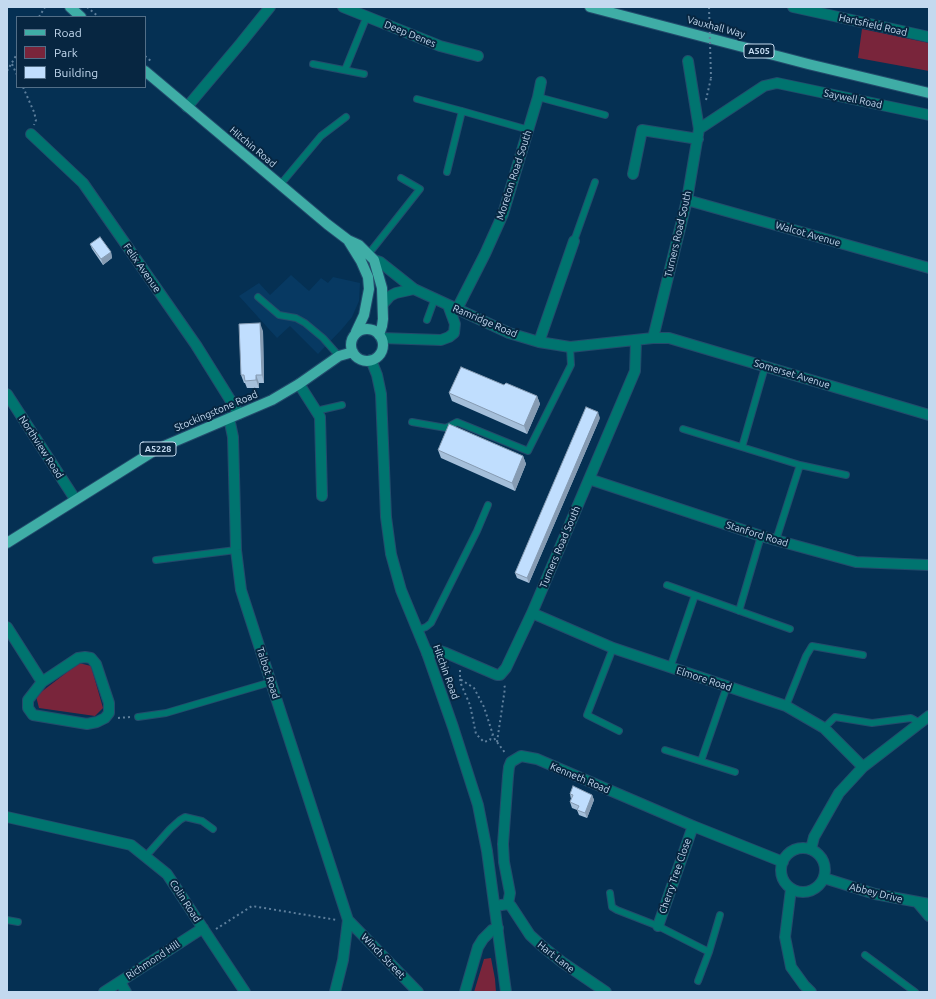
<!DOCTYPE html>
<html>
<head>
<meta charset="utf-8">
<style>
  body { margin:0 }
  #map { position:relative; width:936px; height:999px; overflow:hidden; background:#053053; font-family:Ubuntu,sans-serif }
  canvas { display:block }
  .frame { position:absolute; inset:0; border:8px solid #c3d9ef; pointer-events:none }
  .legend { position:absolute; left:16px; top:16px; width:130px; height:72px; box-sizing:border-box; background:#072641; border:1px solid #526e87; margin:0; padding:5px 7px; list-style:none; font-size:12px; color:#c3d9ef }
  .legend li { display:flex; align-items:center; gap:8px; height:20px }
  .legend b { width:20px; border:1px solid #526e87 }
</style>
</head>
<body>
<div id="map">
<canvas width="936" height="999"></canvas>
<div class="frame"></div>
<ul class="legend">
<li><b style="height:5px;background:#3fada6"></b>Road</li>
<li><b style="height:11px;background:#79253b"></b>Park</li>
<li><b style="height:11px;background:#c0defe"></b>Building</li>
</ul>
</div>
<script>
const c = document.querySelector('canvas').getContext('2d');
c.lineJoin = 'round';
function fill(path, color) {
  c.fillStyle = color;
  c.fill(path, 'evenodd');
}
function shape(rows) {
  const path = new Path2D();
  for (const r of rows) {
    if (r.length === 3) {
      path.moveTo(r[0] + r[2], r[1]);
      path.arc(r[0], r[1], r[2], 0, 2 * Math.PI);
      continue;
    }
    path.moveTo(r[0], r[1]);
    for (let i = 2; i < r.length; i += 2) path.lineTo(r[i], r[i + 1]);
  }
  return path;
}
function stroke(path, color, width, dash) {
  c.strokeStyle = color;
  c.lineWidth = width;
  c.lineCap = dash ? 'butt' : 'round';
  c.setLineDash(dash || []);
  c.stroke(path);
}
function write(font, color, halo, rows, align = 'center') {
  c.font = font + ' Ubuntu,sans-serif';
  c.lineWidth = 4;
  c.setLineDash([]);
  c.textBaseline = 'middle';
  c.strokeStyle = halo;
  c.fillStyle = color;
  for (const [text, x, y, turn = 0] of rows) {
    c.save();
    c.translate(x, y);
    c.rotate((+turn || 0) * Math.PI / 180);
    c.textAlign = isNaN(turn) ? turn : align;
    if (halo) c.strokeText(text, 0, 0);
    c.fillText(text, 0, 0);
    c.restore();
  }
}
fill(shape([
  [291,275,309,291,321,278,328,283,333,277,360,283,359,301,352,317,342,329,318,354,290,326,277,338,239,296,259,283,270,295]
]), '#073962');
fill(shape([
  [862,29,929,43,929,71,858,58],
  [79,663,91,666,103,708,95,716,39,708,36,696],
  [491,958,495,979,496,992,474,992,484,959]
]), '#79253b');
const service = shape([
  [313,64,364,74],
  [345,70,367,16],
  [538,97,605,115],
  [417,99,462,111],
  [447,172,462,111,529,130],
  [280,185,321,136,346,117],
  [574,241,595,182],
  [367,256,420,189,401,178],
  [258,297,279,315,296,318,305,323,323,338,339,356],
  [427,320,435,298],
  [316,411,342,405],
  [412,422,446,428,457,422,528,451,571,365,570,347],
  [683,429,800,465,846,475],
  [742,447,765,367],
  [776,540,800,465],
  [156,560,236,550],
  [667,585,790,629],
  [739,611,761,536],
  [418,630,426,627,431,623,477,531,488,505],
  [613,648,587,715,619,731],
  [670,668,695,595],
  [786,706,806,656,812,646,863,655],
  [138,717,166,713,271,682],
  [824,728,835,717,872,723,911,718,920,723],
  [665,750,735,772],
  [701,761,727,686],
  [146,856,170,829,180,820,185,817,202,821,213,829],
  [610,893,612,907,617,910,658,926,709,952,720,915],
  [7,920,18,922],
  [865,955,915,992],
  [698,981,709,952]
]);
const minor = shape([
  [343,7,440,46,478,56],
  [793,7,929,37],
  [688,61,699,129],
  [187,107,241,43,270,7],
  [31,134,83,183,196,345,239,414],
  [633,174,642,130,698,139],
  [687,200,929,268],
  [374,260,380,262,414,289,509,333,539,342,570,347,653,338,669,338,929,415],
  [383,304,390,296,396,293,414,289],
  [457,309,485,254,503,214,538,97,541,82],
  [381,338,441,340,449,337,454,333,455,324,448,305],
  [653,338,687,200,699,129,764,86,777,83,929,115],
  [539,342,574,241],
  [299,384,320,417,322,496],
  [7,394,75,499],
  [229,418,233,437,236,550,241,590,348,920,343,960,335,992],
  [589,479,761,536,856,562,929,565],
  [532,613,613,648,786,706,824,728,863,767],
  [7,627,42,682,28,700,28,708,33,715,87,724,97,722,105,718,109,713,109,703,96,664,91,658,85,657,78,658,42,682],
  [427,653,440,651,446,653,497,675,500,675,506,668,532,613,635,371,636,341],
  [7,817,131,845,167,874,245,992],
  [803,870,22],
  [811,849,814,837,839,793,863,767,929,716],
  [824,878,875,894,929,904],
  [791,889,785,937,791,967,804,985,811,992],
  [918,903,929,916],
  [508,904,510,893,504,862,503,844,508,776,509,767,511,762,521,756,537,759,693,826,783,862],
  [495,906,508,904,511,906,530,935,542,946,562,962,606,992],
  [348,920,418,992],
  [658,926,693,826],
  [120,982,126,992],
  [104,992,203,928],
  [465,992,478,947,483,939,492,930,498,928]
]);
const tertiary = shape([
  [371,360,377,375,381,394,386,517,391,554,401,590,427,653,453,727,478,805,487,851,506,992]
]);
const primary = shape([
  [70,7,81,17],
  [590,7,808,64,929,93],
  [145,71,327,224,348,240,359,245,374,260,382,288,383,319,382,326,379,335],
  [348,240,361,261,368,277,369,289,364,315,356,332],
  [367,345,16],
  [7,543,157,449,272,400,299,384,339,356,353,352]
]);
stroke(service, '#234b6c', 8);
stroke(minor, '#234b6c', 12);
stroke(tertiary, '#234b6c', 12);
stroke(primary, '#234b6c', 12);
stroke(shape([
  [87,7,99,17],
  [39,17,45,7],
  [145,56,152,62],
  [12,64,17,75],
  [7,71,17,54],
  [23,87,34,112,36,120,34,125],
  [706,100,711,78],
  [460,670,460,679,474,688,484,707,494,738,506,754],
  [460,679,461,684,470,705,476,734,484,742,490,740,492,735],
  [118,718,130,717],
  [497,742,505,688,504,684],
  [216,929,252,906,337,920]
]), '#5e7f9c', 2, [2, 3]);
stroke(service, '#00746f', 6);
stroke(minor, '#00746f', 10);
stroke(tertiary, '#00746f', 10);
stroke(primary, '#3fada6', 10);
stroke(shape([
  [709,7,711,78]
]), '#5e7f9c', 2, [2, 3]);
fill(shape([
  [90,244,111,252,112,258,103,265,92,249],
  [263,331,264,383,259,383,259,388,247,388,245,383,244,383,241,375],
  [504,385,537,396,540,404,527,434,452,401,449,393],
  [600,418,529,583,517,578,515,573],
  [438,450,523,456,526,464,515,491,441,458],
  [570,794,592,795,594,800,587,818,579,815,577,810,572,808,570,802,571,799]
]), '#a5bfda');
fill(shape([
  [111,252,112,258,103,265,101,259],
  [260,323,263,331,264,383,262,375],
  [256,375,259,383,259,388,256,380],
  [537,396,540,404,527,434,524,426],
  [598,412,600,418,529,583,527,578],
  [523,456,526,464,515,491,512,483],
  [592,795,594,800,587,818,585,813]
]), '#869bb2');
const building = shape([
  [100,237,111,252,101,259,90,244,100,237],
  [260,323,262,375,256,375,256,380,245,381,244,375,241,375,239,324,260,323],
  [461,367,504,385,506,383,537,396,524,426,449,393,461,367],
  [586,407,598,412,527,578,515,573,586,407],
  [449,424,523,456,512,483,438,450,449,424],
  [573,786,592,795,585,813,577,810,579,806,570,802,573,795,570,794,573,786]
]);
fill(building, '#c0defe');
stroke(building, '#869bb2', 1);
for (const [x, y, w] of [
  [759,51,30],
  [158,449,36]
]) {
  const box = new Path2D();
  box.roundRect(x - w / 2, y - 7, w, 14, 3);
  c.fillStyle = '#072641';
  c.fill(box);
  stroke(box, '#c3d9ef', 1);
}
write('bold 9px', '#c3d9ef', null, [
  ["A505",759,51],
  ["A5228",158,449]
]);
write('10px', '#c3d9ef', '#072641', [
  ["Hartsfield Road",873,25,13],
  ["Vauxhall Way",716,27,15],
  ["Deep Denes",410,34,22],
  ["Saywell Road",853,99,12],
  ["Hitchin Road",253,147,40],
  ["Moreton Road South",514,175,-72],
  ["Turners Road South",678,234,-77],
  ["Walcot Avenue",808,234,16],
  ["Felix Avenue",142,268,55],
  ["Ramridge Road",485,321,23],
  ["Somerset Avenue",792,374,17],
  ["Stockingstone Road",216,411,-23],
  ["Northview Road",41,447,57],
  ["Stanford Road",757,534,17],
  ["Turners Road South",560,547,-67],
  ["Hitchin Road",446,672,70],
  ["Talbot Road",268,673,72],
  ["Elmore Road",704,679,18],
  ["Kenneth Road",580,778,23],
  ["Cherry Tree Close",675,876,-71],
  ["Abbey Drive",876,893,14],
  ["Colin Road",185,901,57],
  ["Winch Street",383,956,46],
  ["Hart Lane",556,957,38],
  ["Richmond Hill",153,960,-33]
]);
</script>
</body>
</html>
